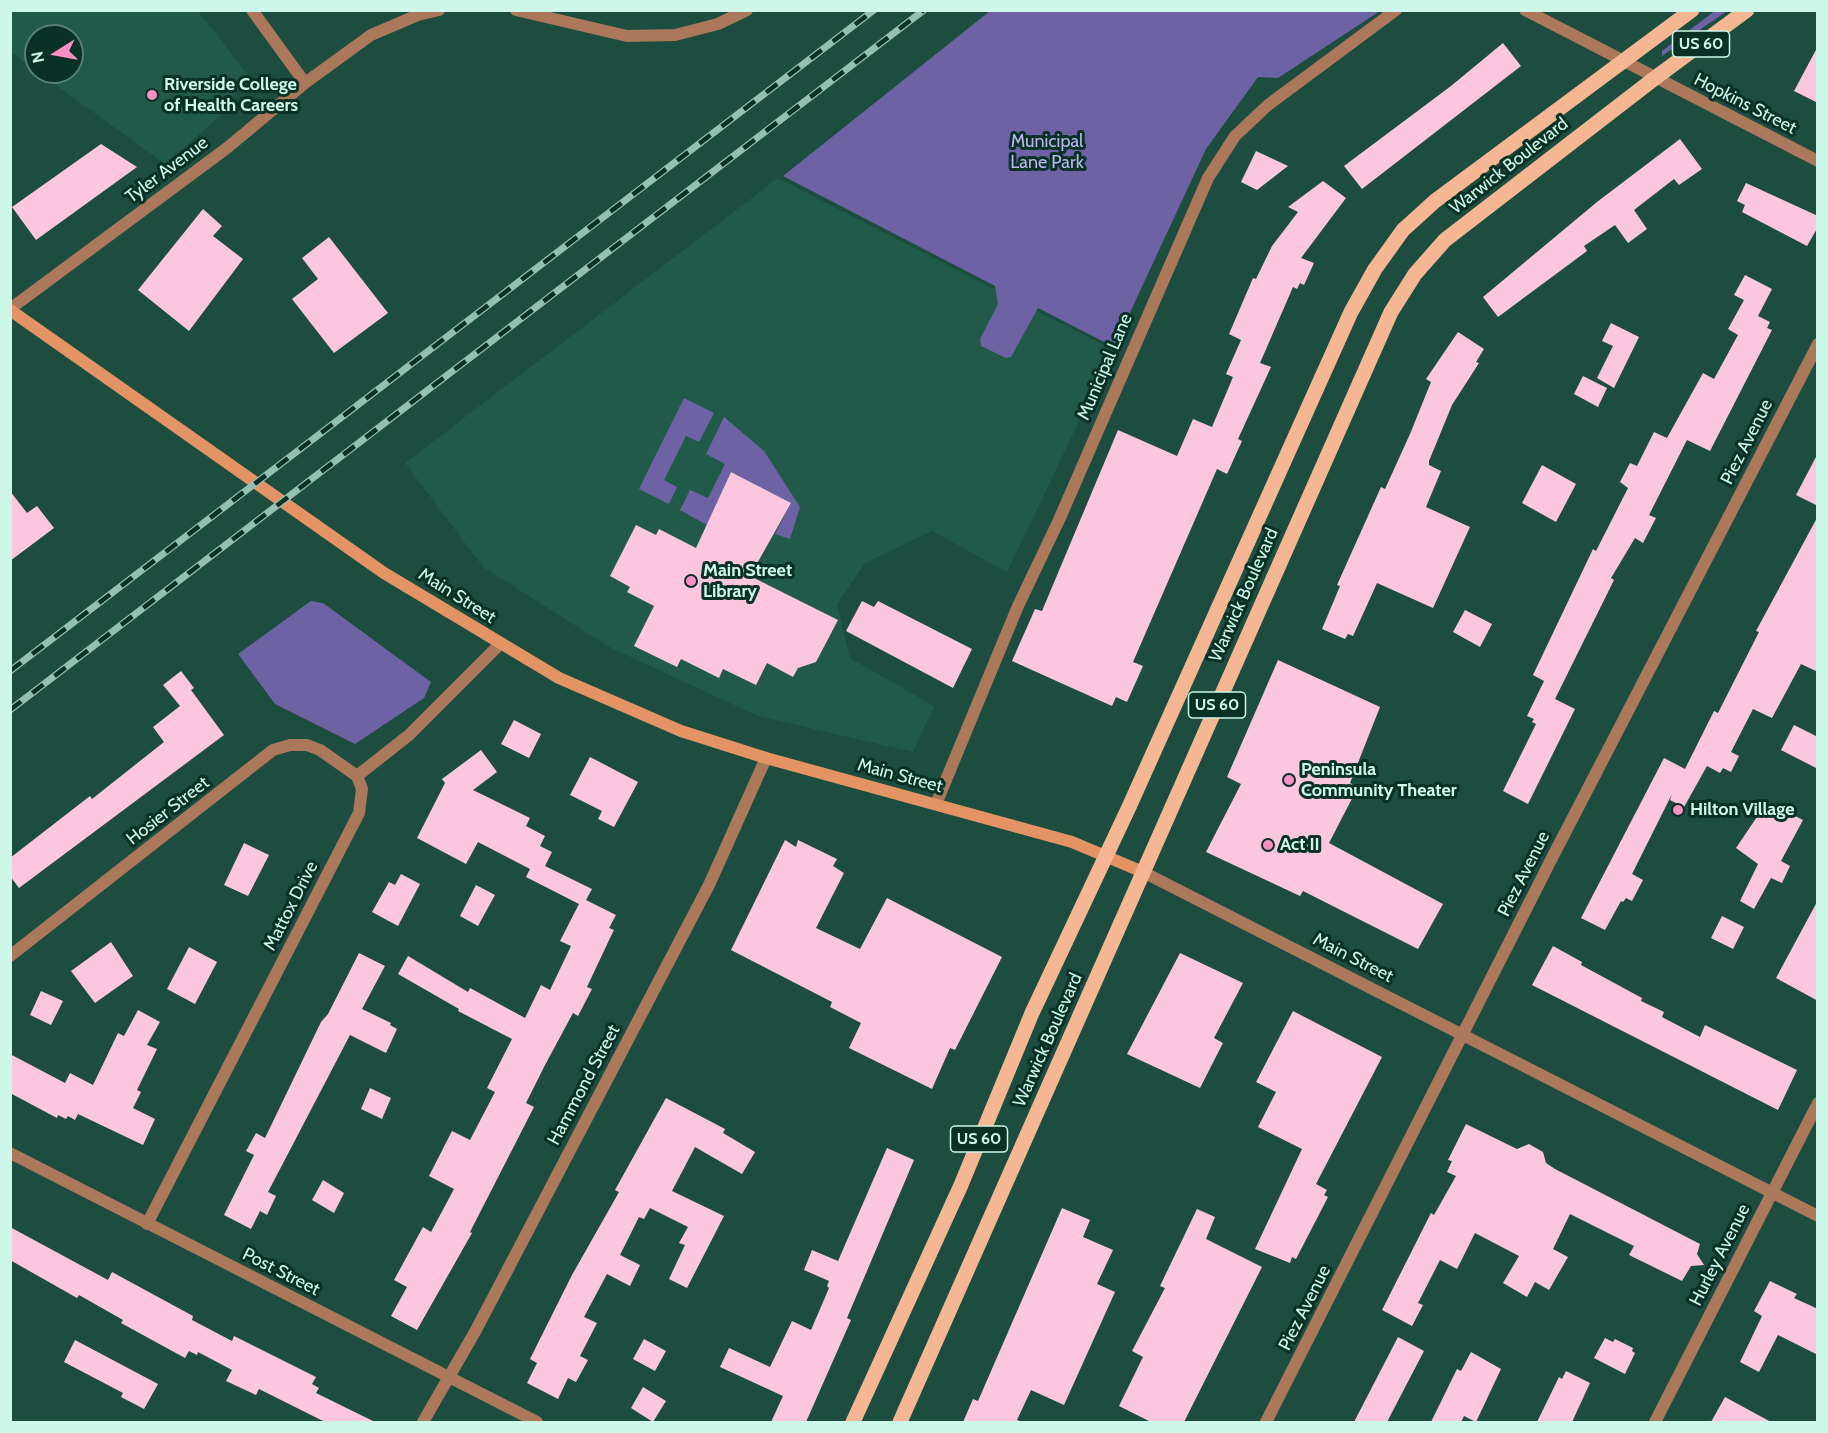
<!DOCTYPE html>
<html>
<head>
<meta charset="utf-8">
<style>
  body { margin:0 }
  #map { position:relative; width:1828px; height:1433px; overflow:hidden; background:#1c4d3f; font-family:Cabin,sans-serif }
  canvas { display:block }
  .frame { position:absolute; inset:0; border:12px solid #cdf7e8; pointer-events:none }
  .north { position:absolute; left:24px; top:24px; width:60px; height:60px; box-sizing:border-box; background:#093126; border:2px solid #578074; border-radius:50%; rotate:259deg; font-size:16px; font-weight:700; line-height:24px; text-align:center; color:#cdf7e8 }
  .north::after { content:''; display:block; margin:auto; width:21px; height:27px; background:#fc8fc3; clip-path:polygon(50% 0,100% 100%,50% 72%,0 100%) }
</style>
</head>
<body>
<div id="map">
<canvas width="1828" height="1433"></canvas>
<div class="frame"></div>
<div class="north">N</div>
</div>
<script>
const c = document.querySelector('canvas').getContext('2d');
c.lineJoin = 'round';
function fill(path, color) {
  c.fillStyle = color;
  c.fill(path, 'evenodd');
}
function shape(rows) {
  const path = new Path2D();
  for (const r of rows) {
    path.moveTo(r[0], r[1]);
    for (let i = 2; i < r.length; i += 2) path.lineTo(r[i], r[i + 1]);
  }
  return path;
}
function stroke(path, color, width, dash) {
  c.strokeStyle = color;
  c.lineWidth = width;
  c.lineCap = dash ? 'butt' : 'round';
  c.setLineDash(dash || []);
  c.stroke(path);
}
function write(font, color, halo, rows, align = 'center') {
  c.font = font + ' Cabin,sans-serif';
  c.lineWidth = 6;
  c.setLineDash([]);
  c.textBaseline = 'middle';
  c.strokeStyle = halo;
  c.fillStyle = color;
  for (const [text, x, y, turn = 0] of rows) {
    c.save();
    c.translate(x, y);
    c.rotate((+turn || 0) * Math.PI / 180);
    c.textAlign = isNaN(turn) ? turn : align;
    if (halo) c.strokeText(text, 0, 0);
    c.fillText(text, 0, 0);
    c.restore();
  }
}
fill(shape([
  [11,10,198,11,248,75,222,114,165,164,38,72,72,72,72,36,36,36,36,71,11,52],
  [778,178,1113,350,1007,572,932,531,865,563,837,604,850,658,934,706,913,752,758,716,611,648,483,567,405,463]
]), '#225a4a');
fill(shape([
  [1716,10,1727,11,1662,56,1662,51],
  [990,11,990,10,1380,11,1278,78,1258,77,1206,149,1114,347,1038,308,1011,357,1006,358,981,346,980,339,998,304,995,286,783,176],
  [684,398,714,413,699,442,686,436,664,480,677,487,669,504,639,489],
  [724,417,764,451,800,507,790,539,775,534,791,503,731,472,707,525,680,510,690,490,708,498,725,464,706,454],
  [311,601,323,603,431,682,424,698,355,744,275,704,238,654]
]), '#6d62a3');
fill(shape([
  [1503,43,1521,66,1362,189,1344,166,1451,86],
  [1818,46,1818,103,1794,91],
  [1680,139,1702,169,1679,185,1674,179,1634,210,1647,229,1628,243,1615,225,1584,246,1587,251,1498,317,1483,297,1597,202],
  [101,144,137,167,36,240,12,207],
  [1256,151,1288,166,1257,190,1241,182],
  [1323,181,1346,198,1301,258,1314,263,1304,285,1300,283,1297,289,1293,287,1260,363,1271,367,1238,439,1242,441,1227,474,1217,469,1133,662,1143,666,1127,702,1116,697,1112,706,1012,661,1035,609,1042,611,1118,430,1177,456,1193,419,1212,427,1233,377,1226,374,1241,340,1229,334,1253,278,1256,279,1272,246,1298,212,1288,207],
  [1746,183,1818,216,1818,227,1807,246,1742,212,1745,205,1737,201],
  [203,209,222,226,213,236,243,259,189,331,138,290],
  [329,237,388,313,334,353,292,299,318,279,302,258],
  [1745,275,1772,289,1758,316,1770,322,1767,328,1772,330,1710,451,1687,440,1649,515,1656,518,1643,543,1635,538,1611,578,1614,580,1555,699,1575,709,1528,804,1503,791,1536,724,1532,722,1534,719,1527,716,1544,681,1533,675,1593,549,1596,551,1628,488,1620,482,1630,463,1637,466,1654,432,1667,438,1703,373,1714,379,1738,335,1728,329,1744,300,1734,295],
  [1611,323,1639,337,1614,388,1597,378,1613,346,1602,341],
  [1458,332,1484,349,1476,362,1479,363,1452,405,1429,461,1429,465,1441,471,1426,507,1470,527,1433,608,1377,583,1353,636,1348,634,1345,639,1322,629,1340,586,1337,585,1381,487,1385,489,1410,434,1431,382,1426,379],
  [1583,376,1607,388,1598,407,1574,394],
  [1818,453,1818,506,1796,495],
  [1542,465,1576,484,1556,522,1522,503],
  [731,472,791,503,750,576,838,620,816,662,798,668,793,677,767,663,756,685,723,669,719,678,681,659,677,667,634,646,654,606,627,592,630,587,610,576,636,525,656,535,659,529,696,548],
  [10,491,27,513,37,506,54,528,10,561],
  [1818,516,1818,672,1801,664,1772,718,1753,709,1731,752,1739,756,1731,772,1723,768,1720,773,1707,766,1684,807,1670,800,1672,794,1632,874,1643,880,1632,901,1626,898,1623,902,1621,901,1605,930,1581,918,1664,758,1685,769,1714,711,1718,713,1759,632,1756,631],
  [862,601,874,607,878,601,972,649,953,688,846,631],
  [1465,610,1492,624,1480,647,1453,632],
  [1278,660,1380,707,1350,783,1358,787,1329,843,1443,904,1418,949,1303,891,1300,896,1206,852,1241,784,1227,777],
  [181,671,194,688,191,690,224,735,19,888,10,876,10,858,90,796,92,799,164,742,153,727,180,706,163,685],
  [514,720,541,734,529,758,501,744],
  [1794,725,1818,737,1818,769,1781,750],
  [481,750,497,772,473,790,530,818,526,826,545,836,540,846,552,852,545,866,592,889,586,900,616,915,609,928,614,930,610,938,587,987,592,989,578,1016,573,1013,545,1065,526,1103,534,1107,470,1232,472,1233,417,1330,391,1316,407,1287,394,1280,423,1227,431,1232,454,1189,429,1176,452,1131,470,1140,495,1092,487,1088,512,1039,458,1011,459,1009,398,974,408,956,468,992,470,988,525,1018,541,985,550,990,571,946,560,941,579,904,526,877,530,869,478,842,466,864,417,838,445,783,442,779],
  [590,757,638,782,614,827,598,819,602,811,570,795],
  [1767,802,1803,820,1781,861,1790,866,1782,883,1771,878,1754,909,1740,901,1758,864,1736,848],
  [785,840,796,847,798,840,837,859,833,866,844,873,816,928,860,949,887,898,1002,957,955,1050,950,1048,932,1089,849,1048,861,1023,830,1007,832,1002,731,950],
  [244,843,269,855,248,896,224,885],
  [401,874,420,884,398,926,372,912,389,882,395,885],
  [476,885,495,895,478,926,460,916],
  [1818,900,1818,1001,1776,978],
  [1722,916,1744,927,1733,949,1711,938],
  [111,942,133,976,95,1003,71,971],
  [1553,946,1582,962,1581,965,1642,998,1641,1001,1664,1012,1662,1017,1700,1037,1705,1025,1797,1070,1778,1110,1532,985],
  [189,947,217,962,195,1004,167,989],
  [359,953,385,966,362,1009,391,1023,390,1025,397,1029,386,1053,350,1035,268,1192,276,1196,267,1215,260,1211,251,1229,224,1215,254,1155,246,1151,256,1133,265,1138,321,1022,328,1014],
  [1180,953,1243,983,1214,1038,1223,1043,1200,1088,1127,1054],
  [41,991,63,1001,51,1025,30,1015],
  [138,1010,160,1022,147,1045,157,1049,137,1090,141,1092,133,1108,155,1119,143,1145,78,1114,75,1120,68,1116,66,1119,58,1115,57,1118,10,1093,10,1054,65,1083,70,1073,93,1085,118,1033,124,1036],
  [1293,1011,1382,1057,1316,1184,1327,1190,1324,1195,1328,1197,1296,1259,1292,1257,1290,1263,1255,1249,1302,1149,1258,1127,1276,1092,1256,1082],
  [370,1088,391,1098,382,1119,361,1109],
  [666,1098,725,1129,723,1133,755,1152,742,1174,695,1147,672,1191,724,1216,687,1288,669,1279,685,1245,679,1243,688,1227,650,1208,644,1219,639,1217,620,1255,640,1265,630,1286,607,1274,584,1317,597,1323,580,1356,588,1360,576,1382,568,1378,558,1399,527,1383,537,1363,530,1359,572,1275,619,1192,615,1190],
  [1466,1124,1517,1149,1529,1144,1543,1152,1546,1163,1555,1169,1700,1244,1697,1254,1704,1265,1691,1266,1682,1281,1629,1255,1634,1246,1570,1214,1553,1249,1568,1257,1549,1290,1535,1282,1527,1297,1503,1283,1519,1256,1475,1233,1457,1269,1440,1260,1418,1303,1423,1305,1412,1326,1382,1310,1431,1213,1434,1215,1456,1176,1447,1172,1452,1161,1448,1160],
  [887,1148,914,1160,847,1318,851,1320,806,1422,771,1422,783,1396,720,1367,729,1348,770,1367,792,1321,811,1330,829,1288,827,1286,829,1281,804,1270,812,1250,838,1261],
  [323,1180,344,1193,334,1213,312,1200],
  [1062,1208,1090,1220,1083,1237,1113,1250,1097,1284,1115,1292,1064,1405,1031,1390,1017,1420,1022,1422,963,1422,973,1399,978,1401],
  [1197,1209,1215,1217,1206,1239,1262,1267,1184,1422,1151,1422,1119,1406,1143,1357,1132,1351,1165,1288,1160,1286],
  [10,1227,108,1280,112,1272,193,1316,192,1320,232,1341,234,1336,316,1377,312,1384,319,1388,316,1393,375,1422,325,1422,259,1389,256,1395,226,1381,232,1370,198,1352,197,1355,189,1351,185,1358,121,1323,123,1320,79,1295,77,1298,10,1260],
  [1770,1281,1797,1294,1794,1298,1818,1309,1818,1355,1778,1335,1759,1372,1740,1362,1762,1316,1754,1311],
  [1398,1337,1424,1351,1387,1422,1354,1422],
  [1605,1338,1613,1342,1615,1339,1633,1348,1632,1351,1635,1353,1625,1374,1594,1358],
  [644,1339,666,1351,655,1371,633,1359],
  [75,1340,158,1384,144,1409,121,1397,123,1393,64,1362],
  [1471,1352,1501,1369,1476,1422,1464,1416,1461,1422,1431,1422,1457,1369,1461,1371],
  [1566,1371,1590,1383,1572,1422,1537,1422,1559,1377,1562,1379],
  [643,1387,666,1401,653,1422,631,1408],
  [1725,1397,1771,1422,1711,1422]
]), '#fcc7de');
stroke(shape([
  [252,10,305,83],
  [516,10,627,36,675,35,718,24,747,10],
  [1525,10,1818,161],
  [10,309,227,148,305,83,371,35,418,15,439,10],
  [357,776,409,735,500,644],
  [936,804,1018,606,1059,520,1208,178,1235,136,1268,105,1396,10],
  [1143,872,1818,1216],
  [10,956,273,750,290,745,307,745,320,750,357,776,362,789,359,813,147,1224],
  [10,1153,537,1422],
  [423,1422,476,1330,709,885,766,758],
  [1266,1422,1552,858,1818,344],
  [1655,1422,1818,1103]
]), '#ab785b', 12);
stroke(shape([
  [10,310,384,573,559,678,681,731,766,758,1072,842,1143,872]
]), '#e49464', 12);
stroke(shape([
  [853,1422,961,1185,1032,1013,1129,807,1351,312,1375,269,1403,230,1435,201,1692,10],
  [900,1422,1391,312,1415,274,1445,240,1655,78,1747,10]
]), '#f5b793', 15);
const rail = shape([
  [10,671,874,10],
  [10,710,924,10]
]);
stroke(rail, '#94c0b1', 7);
stroke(rail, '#093126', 4.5, [14]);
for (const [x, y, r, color] of [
  [152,95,6,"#fc8fc3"],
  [691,581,6,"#fc8fc3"],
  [1289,780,6,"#fc8fc3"],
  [1678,810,6,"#fc8fc3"],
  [1268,845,6,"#fc8fc3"]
]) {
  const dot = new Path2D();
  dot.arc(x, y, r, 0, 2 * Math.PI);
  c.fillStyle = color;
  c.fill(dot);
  stroke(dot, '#093126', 2);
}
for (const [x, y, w] of [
  [1701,44,57],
  [1217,705,57],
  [979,1139,57]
]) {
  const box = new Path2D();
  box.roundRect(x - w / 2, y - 13, w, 26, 4.5);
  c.fillStyle = '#093126';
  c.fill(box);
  stroke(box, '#cdf7e8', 1.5);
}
write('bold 16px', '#cdf7e8', null, [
  ["US 60",1701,44],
  ["US 60",1217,705],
  ["US 60",979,1139]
]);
write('bold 18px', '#cdf7e8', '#093126', [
  ["Riverside College",164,85],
  ["of Health Careers",164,106],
  ["Main Street",703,571],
  ["Library",703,592],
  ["Peninsula",1301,770],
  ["Community Theater",1301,791],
  ["Hilton Village",1690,810],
  ["Act II",1280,845]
], 'left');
write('18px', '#cdf7e8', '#093126', [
  ["Hopkins Street",1745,104,27],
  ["Warwick Boulevard",1509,166,-38],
  ["Tyler Avenue",167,170,-37],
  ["Municipal Lane",1105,367,-67],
  ["Piez Avenue",1747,442,-63],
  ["Warwick Boulevard",1244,595,-66],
  ["Main Street",457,596,32],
  ["Main Street",900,776,15],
  ["Hosier Street",168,811,-38],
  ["Piez Avenue",1524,874,-63],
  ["Mattox Drive",291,906,-63],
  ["Main Street",1353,958,27],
  ["Warwick Boulevard",1048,1040,-66],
  ["Hammond Street",584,1085,-62],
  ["Hurley Avenue",1720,1255,-63],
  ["Post Street",281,1272,27],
  ["Piez Avenue",1305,1308,-63]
]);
write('18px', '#beb5f1', '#093126', [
  ["Municipal",1047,142],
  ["Lane Park",1047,163]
]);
</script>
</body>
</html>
